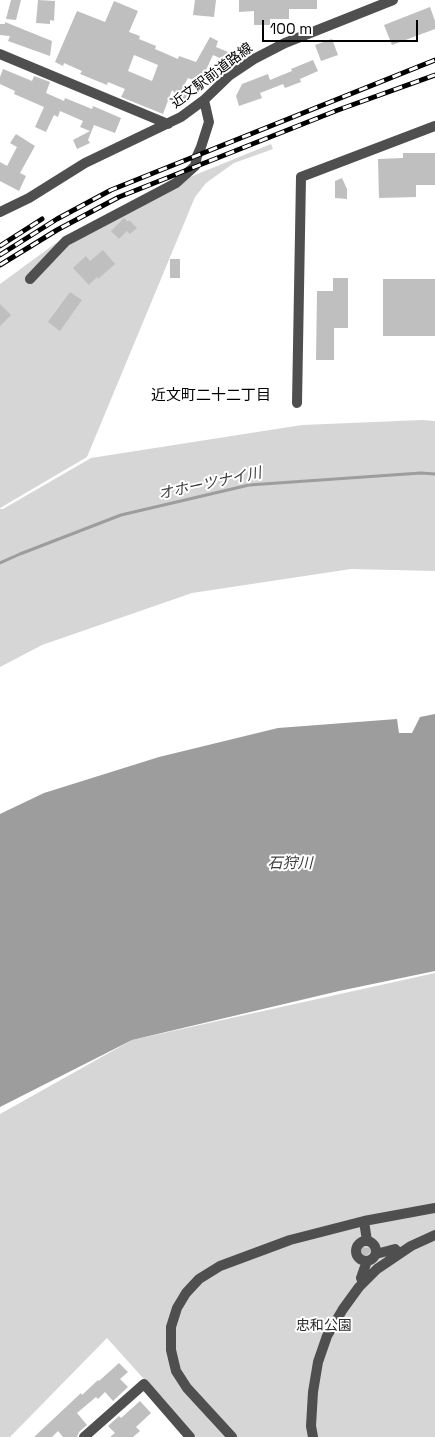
<!DOCTYPE html>
<html>
<head>
<meta charset="utf-8">
<style>
  body { margin:0 }
  #map { position:relative; width:435px; height:1437px; overflow:hidden; background:#fff; font-family:"Space Grotesk",sans-serif }
  canvas { display:block }
  .scale { position:absolute; left:262px; top:20px; width:156px; height:22px; box-sizing:border-box; border:2px solid #000; border-top:0; padding-left:6px; font-size:15px; line-height:18px; white-space:nowrap; color:#000; -webkit-text-stroke:4px #fff; paint-order:stroke }
</style>
</head>
<body>
<div id="map">
<canvas width="435" height="1437"></canvas>
<div class="scale">100 m</div>
</div>
<script>
const c = document.querySelector('canvas').getContext('2d');
c.lineJoin = 'round';
function fill(path, color) {
  c.fillStyle = color;
  c.fill(path, 'evenodd');
}
function shape(rows) {
  const path = new Path2D();
  for (const r of rows) {
    if (r.length === 3) {
      path.moveTo(r[0] + r[2], r[1]);
      path.arc(r[0], r[1], r[2], 0, 2 * Math.PI);
      continue;
    }
    path.moveTo(r[0], r[1]);
    for (let i = 2; i < r.length; i += 2) path.lineTo(r[i], r[i + 1]);
  }
  return path;
}
function stroke(path, color, width, dash) {
  c.strokeStyle = color;
  c.lineWidth = width;
  c.lineCap = dash ? 'butt' : 'round';
  c.setLineDash(dash || []);
  c.stroke(path);
}
function write(font, color, halo, rows, align = 'center') {
  c.font = font + ' "Space Grotesk","Noto Sans JP",sans-serif';
  c.lineWidth = 4;
  c.setLineDash([]);
  c.textBaseline = 'middle';
  c.strokeStyle = halo;
  c.fillStyle = color;
  for (const [text, x, y, turn = 0] of rows) {
    c.save();
    c.translate(x, y);
    c.rotate((+turn || 0) * Math.PI / 180);
    c.textAlign = isNaN(turn) ? turn : align;
    if (halo) c.strokeText(text, 0, 0);
    c.fillText(text, 0, 0);
    c.restore();
  }
}
fill(shape([
  [271,144,273,149,234,163,206,183,195,197,87,457,0,508,0,284,56,243,136,199],
  [422,420,435,421,435,571,351,569,192,593,42,645,0,667,0,509,3,509,91,458,302,425],
  [435,973,435,1437,196,1437,107,1338,10,1437,0,1437,0,1114,132,1040]
]), '#d6d6d6');
fill(shape([
  [435,714,435,971,339,991,132,1040,0,1107,0,814,44,793,159,757,278,728,397,719,399,733,412,733,420,717]
]), '#9d9d9d');
stroke(shape([
  [0,563,20,554,121,515,249,485,421,473,435,474]
]), '#9d9d9d', 3);
fill(shape([
  [11,0,21,0,16,20,6,19],
  [38,0,55,1,54,21,50,20,50,24,36,23],
  [195,0,216,0,214,17,193,15],
  [239,0,317,0,317,9,289,9,289,19,270,19,270,25,254,25,254,11,239,12],
  [114,1,138,11,129,32,140,36,139,39,156,46,155,49,178,59,179,56,196,62,210,37,218,41,216,47,228,52,224,60,213,55,200,83,188,78,182,89,188,96,182,102,172,90,163,114,121,97,125,89,108,82,107,85,80,74,82,71,64,63,63,66,55,62,77,11,105,22],
  [134,55,158,65,152,81,128,71],
  [430,7,435,21,435,29,392,45,384,25],
  [5,22,52,41,50,56,8,41,10,36,0,35,0,24,5,24],
  [332,39,338,55,321,61,315,45],
  [313,60,318,71,300,79,301,82,285,88,283,84,260,93,262,98,239,106,236,96,242,84,268,74,270,80,292,71,291,69],
  [3,69,32,81,34,76,50,82,46,93,64,101,65,98,92,109,93,106,121,118,115,133,94,125,88,140,90,143,77,149,73,140,90,131,80,127,83,121,60,111,58,117,54,115,46,132,35,127,44,107,14,94,15,91,0,84,0,77],
  [16,134,35,146,20,173,26,176,19,191,0,181,0,162,7,166,17,147,10,143],
  [403,153,435,153,435,185,416,185,416,197,379,198,378,159,403,158],
  [342,178,347,189,347,199,335,198,335,181],
  [124,218,128,222,129,220,137,228,130,234,127,231,119,239,111,231],
  [103,250,115,264,98,279,97,277,89,285,73,268,86,256,90,261],
  [170,259,180,259,180,278,170,278],
  [333,278,348,278,348,328,334,328,334,360,316,360,317,291,333,291],
  [383,279,435,279,435,336,383,336],
  [70,292,82,300,60,331,48,322],
  [0,304,11,315,0,326],
  [361,1245,365,1248,368,1248,372,1245,374,1247,368,1254,363,1256,361,1258,358,1255,358,1250],
  [119,1363,128,1372,120,1379,128,1387,113,1401,105,1392,98,1399,96,1397,77,1413,87,1425,79,1432,77,1437,63,1437,58,1431,52,1437,34,1437,81,1393,82,1395,98,1380,99,1381],
  [140,1401,151,1413,136,1427,140,1431,133,1437,110,1437,115,1433,108,1426,119,1416,121,1418]
]), '#bfbfbf');
stroke(shape([
  [0,54,168,124],
  [0,212,29,198,85,163,181,117,204,100,230,75,254,59,285,43,393,0],
  [30,279,66,241,176,183,195,166,197,156,201,147,209,122,204,100],
  [297,403,301,177,435,126],
  [364,1221,367,1241],
  [366,1251,10],
  [376,1254,395,1249,399,1253],
  [363,1283,361,1278,367,1261],
  [84,1437,144,1384,190,1437],
  [232,1437,187,1388,176,1371,171,1350,171,1327,177,1308,186,1293,199,1279,220,1266,290,1240,364,1221,435,1208],
  [313,1437,311,1426,313,1392,318,1362,327,1336,343,1309,359,1287,377,1269,411,1246,435,1235]
]), '#4f4f4f', 10);
const rail = shape([
  [0,246,42,219],
  [0,255,57,219,111,190,435,60],
  [0,265,57,230,119,197,338,110,435,75]
]);
stroke(rail, '#000', 5);
stroke(rail, '#fff', 3, [9]);
write('14px', '#000', '#fff', [
  ["近文駅前道路線",212,76,-37]
]);
write('14px', '#2d2d2d', '#fff', [
  ["忠和公園",324,1326]
]);
write('15px', '#000', '#fff', [
  ["近文町二十二丁目",211,396]
]);
write('italic 15px', '#3e3e3e', '#fff', [
  ["オホーツナイ川",210,484,-12],
  ["石狩川",290,864]
]);
</script>
</body>
</html>
